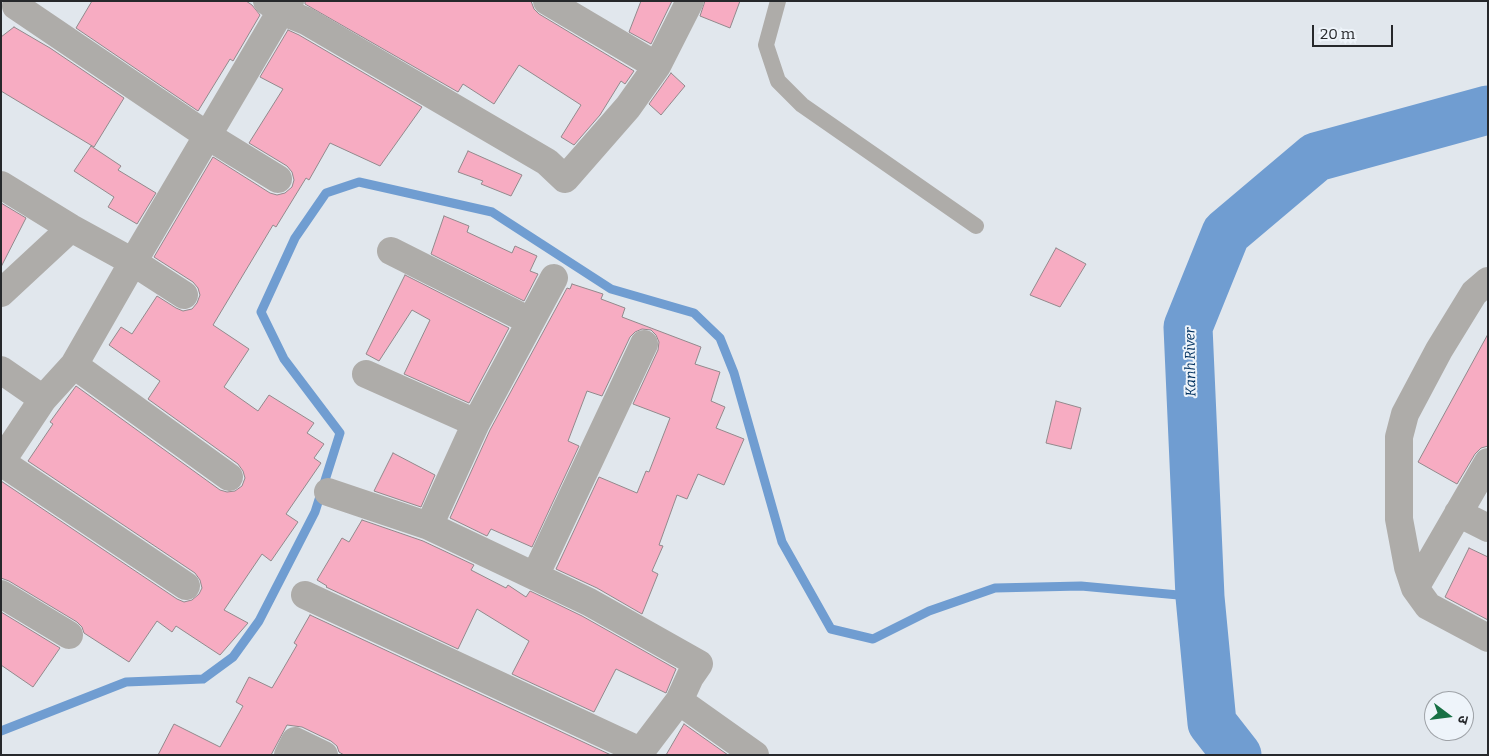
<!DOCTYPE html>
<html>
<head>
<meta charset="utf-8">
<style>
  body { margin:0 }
  #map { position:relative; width:1489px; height:756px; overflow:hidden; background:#e1e7ed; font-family:Bitter,"Noto Sans Devanagari",serif }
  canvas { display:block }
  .frame { position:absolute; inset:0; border:2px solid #26282b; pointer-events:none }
  .north { position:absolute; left:1424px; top:691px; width:50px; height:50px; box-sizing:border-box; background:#eef4fa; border:1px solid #9ea2a7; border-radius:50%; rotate:105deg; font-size:14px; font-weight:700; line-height:20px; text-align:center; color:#26282b }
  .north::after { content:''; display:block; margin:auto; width:18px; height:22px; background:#177044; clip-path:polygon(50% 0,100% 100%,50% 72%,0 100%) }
  .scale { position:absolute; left:1312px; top:25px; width:81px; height:22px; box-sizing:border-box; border:2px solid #26282b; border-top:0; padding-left:6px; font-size:15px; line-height:18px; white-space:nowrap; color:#26282b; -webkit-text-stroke:4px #eef4fa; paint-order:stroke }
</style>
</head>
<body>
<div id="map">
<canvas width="1489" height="756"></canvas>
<div class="frame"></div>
<div class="north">उ</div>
<div class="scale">20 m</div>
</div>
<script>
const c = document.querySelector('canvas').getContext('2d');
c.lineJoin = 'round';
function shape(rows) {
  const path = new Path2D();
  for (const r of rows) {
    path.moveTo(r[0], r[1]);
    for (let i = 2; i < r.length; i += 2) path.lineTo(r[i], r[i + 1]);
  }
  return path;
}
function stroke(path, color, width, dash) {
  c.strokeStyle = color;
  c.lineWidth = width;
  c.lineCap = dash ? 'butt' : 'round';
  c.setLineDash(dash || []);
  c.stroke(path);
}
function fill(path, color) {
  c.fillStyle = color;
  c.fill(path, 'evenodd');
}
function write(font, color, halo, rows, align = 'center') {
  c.font = font + ' Bitter,serif';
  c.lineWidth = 4;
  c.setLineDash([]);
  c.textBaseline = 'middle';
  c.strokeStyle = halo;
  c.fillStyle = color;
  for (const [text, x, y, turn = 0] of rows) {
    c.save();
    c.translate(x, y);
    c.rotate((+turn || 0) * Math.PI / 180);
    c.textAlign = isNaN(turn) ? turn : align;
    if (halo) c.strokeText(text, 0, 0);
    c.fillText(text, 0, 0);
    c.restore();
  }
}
stroke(shape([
  [1,731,126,682,203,679,233,657,259,621,315,512,340,433,284,359,261,312,295,238,326,193,359,182,492,212,611,289,694,313,720,338,734,373,782,542,831,629,873,639,929,611,995,588,1081,586,1200,597]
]), '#709dd1', 9);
stroke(shape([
  [1237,755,1212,723,1200,597,1188,327,1226,233,1316,157,1488,110]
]), '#709dd1', 49);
const building = shape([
  [92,1,246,1,252,5,260,15,233,61,230,59,198,111,76,28,92,1],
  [305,1,531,1,534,9,539,14,634,71,625,84,621,81,600,115,574,145,561,137,581,105,519,65,494,104,463,84,458,92,305,4,305,1],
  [641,1,672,1,651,44,629,32,641,1],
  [705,1,740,1,730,28,700,16,705,1],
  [14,27,50,48,124,98,94,147,1,91,1,37,14,27],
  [288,30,299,35,422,107,380,166,330,143,309,180,306,178,276,227,273,225,213,325,249,349,224,387,258,411,269,395,314,423,307,433,324,444,314,458,321,463,286,514,298,522,271,561,262,554,224,610,248,623,220,655,176,626,172,632,157,621,129,662,84,633,82,627,77,622,9,581,1,578,1,481,177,599,184,602,192,600,199,594,202,588,200,580,195,573,28,461,53,424,50,422,76,386,220,490,227,492,235,491,242,486,245,478,243,471,238,464,148,399,160,381,109,345,121,327,132,334,157,296,176,308,183,311,192,309,197,303,200,295,198,288,193,282,154,257,213,157,270,193,277,195,285,193,292,187,294,180,292,172,287,166,249,143,283,89,260,77,288,30],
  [671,73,685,86,661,115,649,104,671,73],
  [91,146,121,166,118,170,156,193,137,224,108,207,114,197,74,171,91,146],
  [468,151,522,175,511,196,481,184,483,181,458,172,468,151],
  [1,203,26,218,1,267,1,203],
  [444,216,469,226,467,232,512,253,515,246,537,256,530,271,538,274,524,301,431,254,444,216],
  [1056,248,1086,264,1060,307,1030,295,1056,248],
  [405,275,509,328,469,403,404,374,430,320,412,310,379,361,366,354,405,275],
  [572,284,603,294,601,299,625,308,622,317,701,347,695,364,720,372,711,401,725,407,716,428,744,439,724,485,698,474,687,499,677,495,659,545,663,546,652,571,658,574,642,614,597,588,556,569,599,477,637,493,646,471,649,472,670,418,633,404,658,350,659,342,656,335,651,330,642,329,635,332,630,337,602,396,587,391,568,441,579,446,532,547,491,529,487,536,450,518,490,430,567,288,570,289,572,284],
  [1488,334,1488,446,1481,448,1475,454,1457,484,1418,462,1488,334],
  [1056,401,1081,408,1071,449,1046,443,1056,401],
  [393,453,435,475,421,507,374,491,393,453],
  [362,520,423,541,474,565,471,570,506,588,508,585,526,597,530,591,582,616,676,669,666,693,616,669,594,712,512,674,529,641,477,609,458,649,326,587,327,586,317,580,342,538,349,542,362,520],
  [1469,548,1488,557,1488,620,1445,597,1469,548],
  [1,612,60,648,33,687,1,665,1,612],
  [310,615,611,755,344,755,339,752,337,746,331,741,302,727,287,725,271,755,158,755,174,724,220,747,243,706,236,702,249,677,272,688,297,645,294,643,310,615],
  [684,724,728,755,666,755,684,724]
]);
fill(building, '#f7acc2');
stroke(building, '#92898c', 1);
stroke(shape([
  [778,1,766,45,778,81,802,105,976,226]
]), '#aeaca9', 16);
stroke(shape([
  [267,1,281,11,306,21,547,162,565,179,628,107,657,66,690,1],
  [547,1,657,66],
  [16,6,208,136,278,179],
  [1,185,71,228,133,262,184,295],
  [391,251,530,321],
  [1488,281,1474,293,1439,350,1405,414,1399,437,1399,519,1408,567,1415,588,1428,606,1488,638],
  [1,293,71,228],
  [74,365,229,477],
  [1,370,43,399],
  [366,374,476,423],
  [1,462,43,399,74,365,133,262,281,11,290,1],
  [1,462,186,586],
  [328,492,429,526,589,602,699,664,690,677,679,701,638,755],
  [1458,513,1488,528],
  [429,526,476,423,554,278],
  [535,576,644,344],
  [1415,588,1488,462],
  [1,594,69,635],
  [305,595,640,751],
  [679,701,755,755],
  [288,755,295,741,324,755]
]), '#aeaca9', 28);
write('italic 14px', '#003160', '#eef4fa', [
  ["Kanh River",1191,362,-91]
]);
</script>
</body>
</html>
